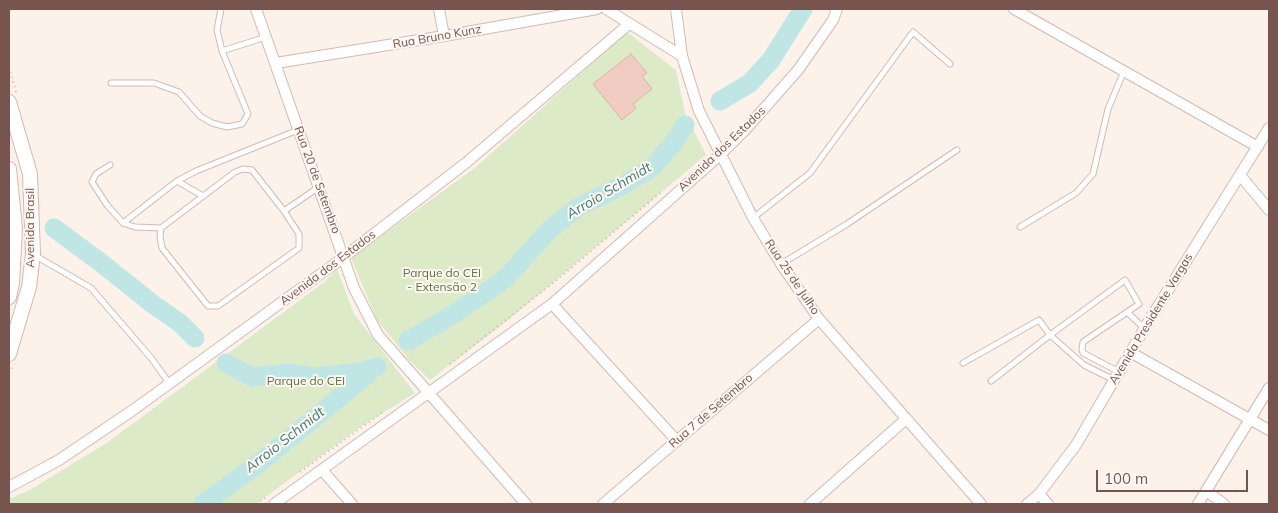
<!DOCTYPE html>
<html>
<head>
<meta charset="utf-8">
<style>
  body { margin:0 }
  #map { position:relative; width:1278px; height:513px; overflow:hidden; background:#fcf2ea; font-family:Mulish,sans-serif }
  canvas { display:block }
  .frame { position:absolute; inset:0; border:10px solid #77544e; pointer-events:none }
  .scale { position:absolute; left:1096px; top:470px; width:152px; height:22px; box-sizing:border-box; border:2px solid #77544e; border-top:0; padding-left:6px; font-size:15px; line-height:18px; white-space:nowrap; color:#77544e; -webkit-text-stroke:4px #fef7f1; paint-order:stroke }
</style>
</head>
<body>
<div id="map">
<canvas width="1278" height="513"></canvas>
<div class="frame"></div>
<div class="scale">100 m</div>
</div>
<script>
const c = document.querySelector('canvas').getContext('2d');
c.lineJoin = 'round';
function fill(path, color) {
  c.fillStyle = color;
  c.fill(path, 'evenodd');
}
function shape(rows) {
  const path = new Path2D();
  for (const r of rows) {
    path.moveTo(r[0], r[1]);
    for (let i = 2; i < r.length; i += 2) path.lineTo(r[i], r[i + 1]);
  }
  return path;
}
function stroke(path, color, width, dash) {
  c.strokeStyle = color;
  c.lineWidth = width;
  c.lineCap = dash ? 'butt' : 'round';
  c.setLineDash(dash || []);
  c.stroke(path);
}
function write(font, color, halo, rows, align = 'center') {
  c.font = font + ' Mulish,sans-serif';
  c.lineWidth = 4;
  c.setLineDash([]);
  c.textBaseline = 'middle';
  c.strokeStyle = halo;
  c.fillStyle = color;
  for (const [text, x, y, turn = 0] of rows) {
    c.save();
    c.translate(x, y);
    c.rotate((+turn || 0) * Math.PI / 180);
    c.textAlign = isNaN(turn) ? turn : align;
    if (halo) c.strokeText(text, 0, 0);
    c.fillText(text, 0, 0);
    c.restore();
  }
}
fill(shape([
  [627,32,676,70,685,113,706,155,507,321,430,380,410,361,377,320,351,258,476,167],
  [337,269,354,314,415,393,359,428,256,504,9,504,9,499,30,490,108,442,323,283]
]), '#dceac8');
stroke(shape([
  [720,101,750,83,771,60,803,9],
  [54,228,100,262,154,305,180,323,195,338],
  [408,341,454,314,505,279,550,229,580,206,622,186,653,167,674,142,685,125],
  [226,363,253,377,289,373,314,377,362,372,377,367],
  [203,504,263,460,367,375]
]), '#bfe6e4', 19);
const building = shape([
  [631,54,647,73,642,76,652,89,633,104,636,108,622,120,593,84,631,54]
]);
fill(building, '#f1ccc3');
stroke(building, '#e3afa3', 1);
const lane = shape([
  [222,51,266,37],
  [111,83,154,83,179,92,200,116,212,123,227,127,242,124,248,114,222,51,217,30,221,9],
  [110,165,96,174,92,182,107,205,123,223,135,227,161,228],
  [243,169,252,170,284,211,299,234,299,248,218,306,208,306,162,248,160,236,161,228,235,172,243,169],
  [177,181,203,196],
  [284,211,319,187],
  [753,218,810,173,913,32,950,64],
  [123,223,177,181,196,171,298,130],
  [1020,227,1076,193,1093,174,1108,109,1124,71],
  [34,255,91,288,152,359,169,383],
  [781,264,847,224,957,150],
  [1127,312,1144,328],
  [963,363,1039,320,1050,335,991,381],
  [1114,380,1084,365,1050,335,1125,280,1139,304,1083,342,1082,349,1083,353,1119,372]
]);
const street = shape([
  [256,9,354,288,378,335,526,504],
  [439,9,444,36],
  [606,9,682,56],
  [676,9,682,56,699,111,753,218,781,264,819,319,981,504],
  [1014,9,1258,147],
  [276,63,444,36,597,9],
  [1240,175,1269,210],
  [552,304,677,441],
  [1130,352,1269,430],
  [322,470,352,504],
  [9,487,59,460,133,410,344,257,467,162,629,24],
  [1206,491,1224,504],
  [1039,494,1048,504],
  [274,504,552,304,721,154,746,129,798,70,833,20,837,9],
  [603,504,819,319],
  [810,504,906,419],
  [1027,504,1039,494,1076,445,1147,324,1269,128],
  [1198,504,1269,388]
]);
const secondary = shape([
  [9,102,30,174,33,254,29,287,9,354],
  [9,169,15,229,12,283,9,297]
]);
stroke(lane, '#d1bab2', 7);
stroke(street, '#d1bab2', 12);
stroke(secondary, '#d4b9b0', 16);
stroke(shape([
  [9,67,16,92],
  [450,364,558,279,660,193],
  [9,373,14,364],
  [300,472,383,412],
  [256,504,266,497]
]), '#d6afa5', 2, [1, 4]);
stroke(lane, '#fff', 5);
stroke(street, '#fff', 10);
stroke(secondary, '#fff', 14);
write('12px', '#77544e', '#fef7f1', [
  ["Rua Bruno Kunz",437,37,-10],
  ["Avenida dos Estados",722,149,-44],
  ["Rua 20 de Setembro",317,180,70],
  ["Avenida Brasil",30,228,-90],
  ["Avenida dos Estados",328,268,-37],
  ["Rua 25 de Julho",792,277,56],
  ["Avenida Presidente Vargas",1151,319,-59],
  ["Rua 7 de Setembro",711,411,-41]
]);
write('12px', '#5c7642', '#fef7f1', [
  ["Parque do CEI",442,273],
  ["- Extensão 2",442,287],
  ["Parque do CEI",306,381]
]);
write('italic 14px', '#417b79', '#fef7f1', [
  ["Arroio Schmidt",609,191,-31],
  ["Arroio Schmidt",285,440,-38]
]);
</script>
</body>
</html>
